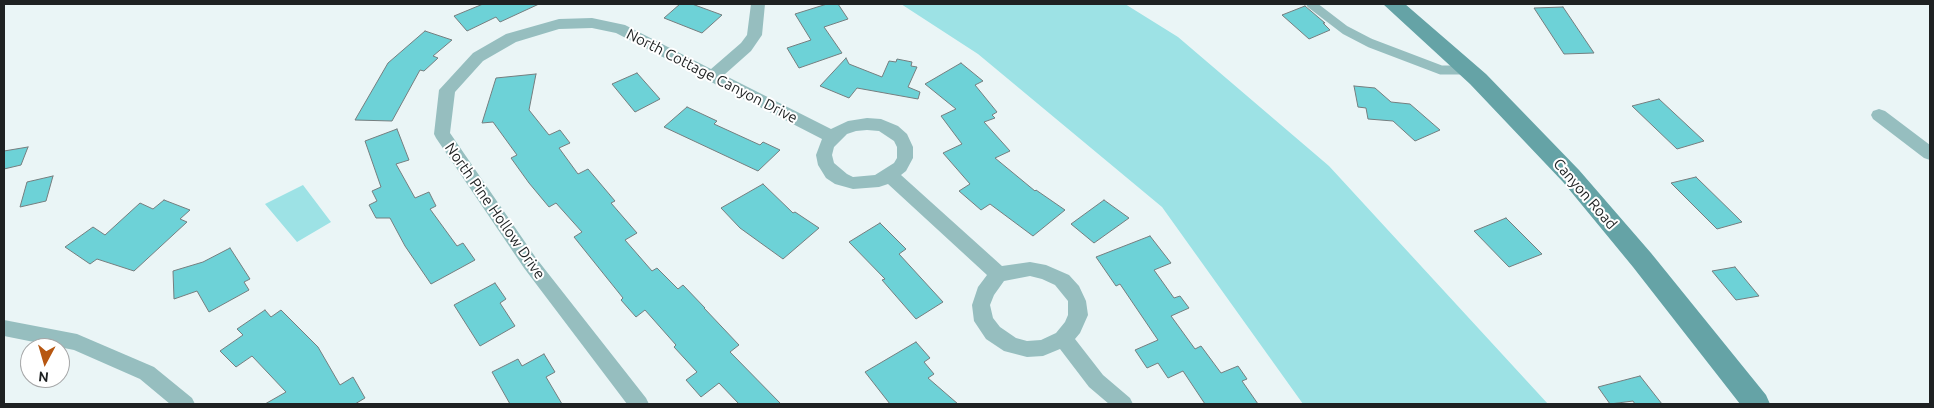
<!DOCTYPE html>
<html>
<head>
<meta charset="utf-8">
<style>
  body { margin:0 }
  #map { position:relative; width:1934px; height:408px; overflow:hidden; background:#eaf5f6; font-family:Ubuntu,sans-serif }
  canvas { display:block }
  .frame { position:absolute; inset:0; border:5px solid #1e2122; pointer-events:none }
  .north { position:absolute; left:20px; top:338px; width:50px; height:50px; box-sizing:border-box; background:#fff; border:1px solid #a5a6a7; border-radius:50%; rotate:186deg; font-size:14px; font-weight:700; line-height:20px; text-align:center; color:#1e2122 }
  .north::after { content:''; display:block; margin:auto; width:18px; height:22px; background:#b75711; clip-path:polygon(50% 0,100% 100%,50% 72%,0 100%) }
</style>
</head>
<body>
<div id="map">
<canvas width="1934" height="408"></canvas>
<div class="frame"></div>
<div class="north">N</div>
</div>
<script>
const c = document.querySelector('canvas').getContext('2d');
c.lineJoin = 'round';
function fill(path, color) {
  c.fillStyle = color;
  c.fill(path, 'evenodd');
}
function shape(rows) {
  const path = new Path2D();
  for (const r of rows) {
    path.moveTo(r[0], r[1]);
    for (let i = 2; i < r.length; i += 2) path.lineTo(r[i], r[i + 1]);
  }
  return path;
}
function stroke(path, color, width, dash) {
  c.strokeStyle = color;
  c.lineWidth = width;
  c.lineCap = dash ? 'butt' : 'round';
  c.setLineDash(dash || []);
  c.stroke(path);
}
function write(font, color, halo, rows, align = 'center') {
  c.font = font + ' Ubuntu,sans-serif';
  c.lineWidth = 4;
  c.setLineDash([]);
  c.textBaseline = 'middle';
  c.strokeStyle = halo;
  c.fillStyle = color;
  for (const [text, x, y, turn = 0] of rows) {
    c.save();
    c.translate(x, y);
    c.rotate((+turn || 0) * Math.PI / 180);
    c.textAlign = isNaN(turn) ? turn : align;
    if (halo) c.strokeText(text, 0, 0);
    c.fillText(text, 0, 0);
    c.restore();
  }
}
fill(shape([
  [901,4,1125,4,1178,37,1329,166,1548,404,1303,404,1162,207,978,54],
  [303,185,331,222,297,242,265,204]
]), '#9de2e5');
const building = shape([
  [483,4,539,4,500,22,496,17,467,31,454,16,483,4],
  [680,4,692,4,722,15,702,33,664,18,680,4],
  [827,4,838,4,848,19,824,27,842,53,799,68,787,48,811,40,795,14,827,4],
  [1305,6,1325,23,1323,23,1330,30,1309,39,1282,15,1305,6],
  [1563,7,1594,53,1564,54,1534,8,1563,7],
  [425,31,452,40,433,56,438,58,424,71,420,70,392,121,355,120,388,63,425,31],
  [846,58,849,64,882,77,889,61,896,62,897,59,912,62,911,66,917,67,908,87,920,92,918,99,857,88,849,98,820,86,846,58],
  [961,63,983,81,975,85,997,112,992,115,995,118,984,122,1010,151,995,158,1035,191,1036,190,1065,210,1033,236,990,204,981,210,959,191,970,184,943,153,962,144,941,116,956,109,925,84,961,63],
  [637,73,660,99,635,112,612,84,637,73],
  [536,74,529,110,549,135,560,130,570,143,559,148,578,174,588,169,615,201,611,203,637,233,625,240,652,271,657,268,678,289,683,285,705,308,704,308,739,345,730,352,781,404,739,404,719,383,701,397,686,380,697,372,674,347,676,345,645,310,636,317,621,300,623,298,574,237,582,232,556,203,549,207,529,183,511,158,517,155,493,122,482,123,496,78,536,74],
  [1354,86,1375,88,1391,102,1410,104,1440,130,1415,141,1393,121,1368,119,1366,108,1358,107,1354,86],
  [1659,99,1704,141,1677,149,1632,106,1659,99],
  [687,107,717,121,714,124,760,145,763,142,780,150,758,171,664,127,687,107],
  [397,129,409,160,396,164,415,198,429,192,436,206,430,209,457,246,463,243,475,260,431,284,405,246,390,218,376,218,369,205,377,201,372,191,381,187,365,141,397,129],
  [28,147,21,165,4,169,4,151,28,147],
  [53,176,46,201,20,207,27,182,53,176],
  [1696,177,1742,222,1717,229,1671,183,1696,177],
  [763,184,793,213,795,212,819,228,783,259,740,228,721,208,763,184],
  [164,200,190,210,180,219,187,222,134,271,97,259,90,264,65,247,93,227,105,235,140,203,153,209,164,200],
  [1104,200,1129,218,1094,243,1071,224,1104,200],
  [1506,218,1542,254,1509,267,1474,231,1506,218],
  [880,223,906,249,899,254,943,302,916,319,882,280,885,279,849,242,880,223],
  [1150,236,1171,263,1154,270,1174,298,1180,296,1189,308,1171,316,1195,349,1201,346,1221,373,1238,366,1247,379,1242,381,1258,404,1205,404,1183,371,1168,378,1158,363,1147,368,1135,350,1158,340,1120,284,1116,286,1096,257,1150,236],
  [230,248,250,279,244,282,249,290,209,312,197,291,174,299,173,271,203,262,230,248],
  [1735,267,1759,296,1736,300,1712,271,1735,267],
  [495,283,506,299,500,303,515,326,480,346,454,305,495,283],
  [265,310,271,317,281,310,318,347,340,385,353,377,365,398,355,404,265,404,286,392,252,356,236,367,220,351,243,335,237,329,265,310],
  [916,342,930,358,924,362,934,374,928,378,958,404,890,404,865,372,916,342],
  [544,354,555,372,546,377,562,404,510,404,492,372,518,359,522,366,544,354],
  [1640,376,1662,404,1635,404,1633,401,1610,404,1598,387,1640,376]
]);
fill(building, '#6dd2d7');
stroke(building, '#757e7f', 1);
stroke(shape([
  [1311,4,1345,30,1370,43,1441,70,1466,70]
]), '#96bebf', 9);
fill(shape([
  [751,4,765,4,762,35,751,51,724,75,831,129,848,121,867,118,881,119,898,126,907,134,913,147,913,158,906,171,901,175,1002,266,1030,262,1046,265,1069,275,1079,286,1086,301,1088,315,1080,333,1075,339,1103,375,1130,398,1133,404,1109,404,1089,387,1060,349,1043,356,1027,357,1004,351,986,339,974,321,972,305,978,287,987,275,888,184,879,187,853,189,835,184,826,178,818,165,816,155,822,139,616,33,592,28,559,29,516,42,483,61,455,92,450,133,536,258,646,398,649,404,627,404,524,268,436,138,434,134,439,90,473,53,506,34,559,19,592,18,625,25,711,69,741,43,747,35,751,4],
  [867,130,879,131,894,141,897,147,897,158,894,163,875,175,853,177,847,174,834,163,832,155,834,147,847,134,856,131,867,130],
  [1030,276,1042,279,1055,285,1068,301,1068,315,1065,322,1056,333,1041,340,1027,341,1016,338,1000,327,993,318,990,305,994,295,1004,281,1030,276],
  [1879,109,1885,111,1930,145,1930,160,1924,158,1873,119,1871,115,1873,111,1879,109],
  [4,320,77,334,154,367,192,398,195,404,170,404,140,379,74,350,4,336,4,320]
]), '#96bebf');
fill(shape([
  [1383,4,1405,4,1486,74,1579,170,1651,253,1766,395,1770,404,1740,404,1633,267,1563,182,1470,84,1383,4]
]), '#65a3a6');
write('15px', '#1e2122', '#fff', [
  ["North Cottage Canyon Drive",712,76,27],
  ["Canyon Road",1585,194,49],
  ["North Pine Hollow Drive",495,211,55]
]);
</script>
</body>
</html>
